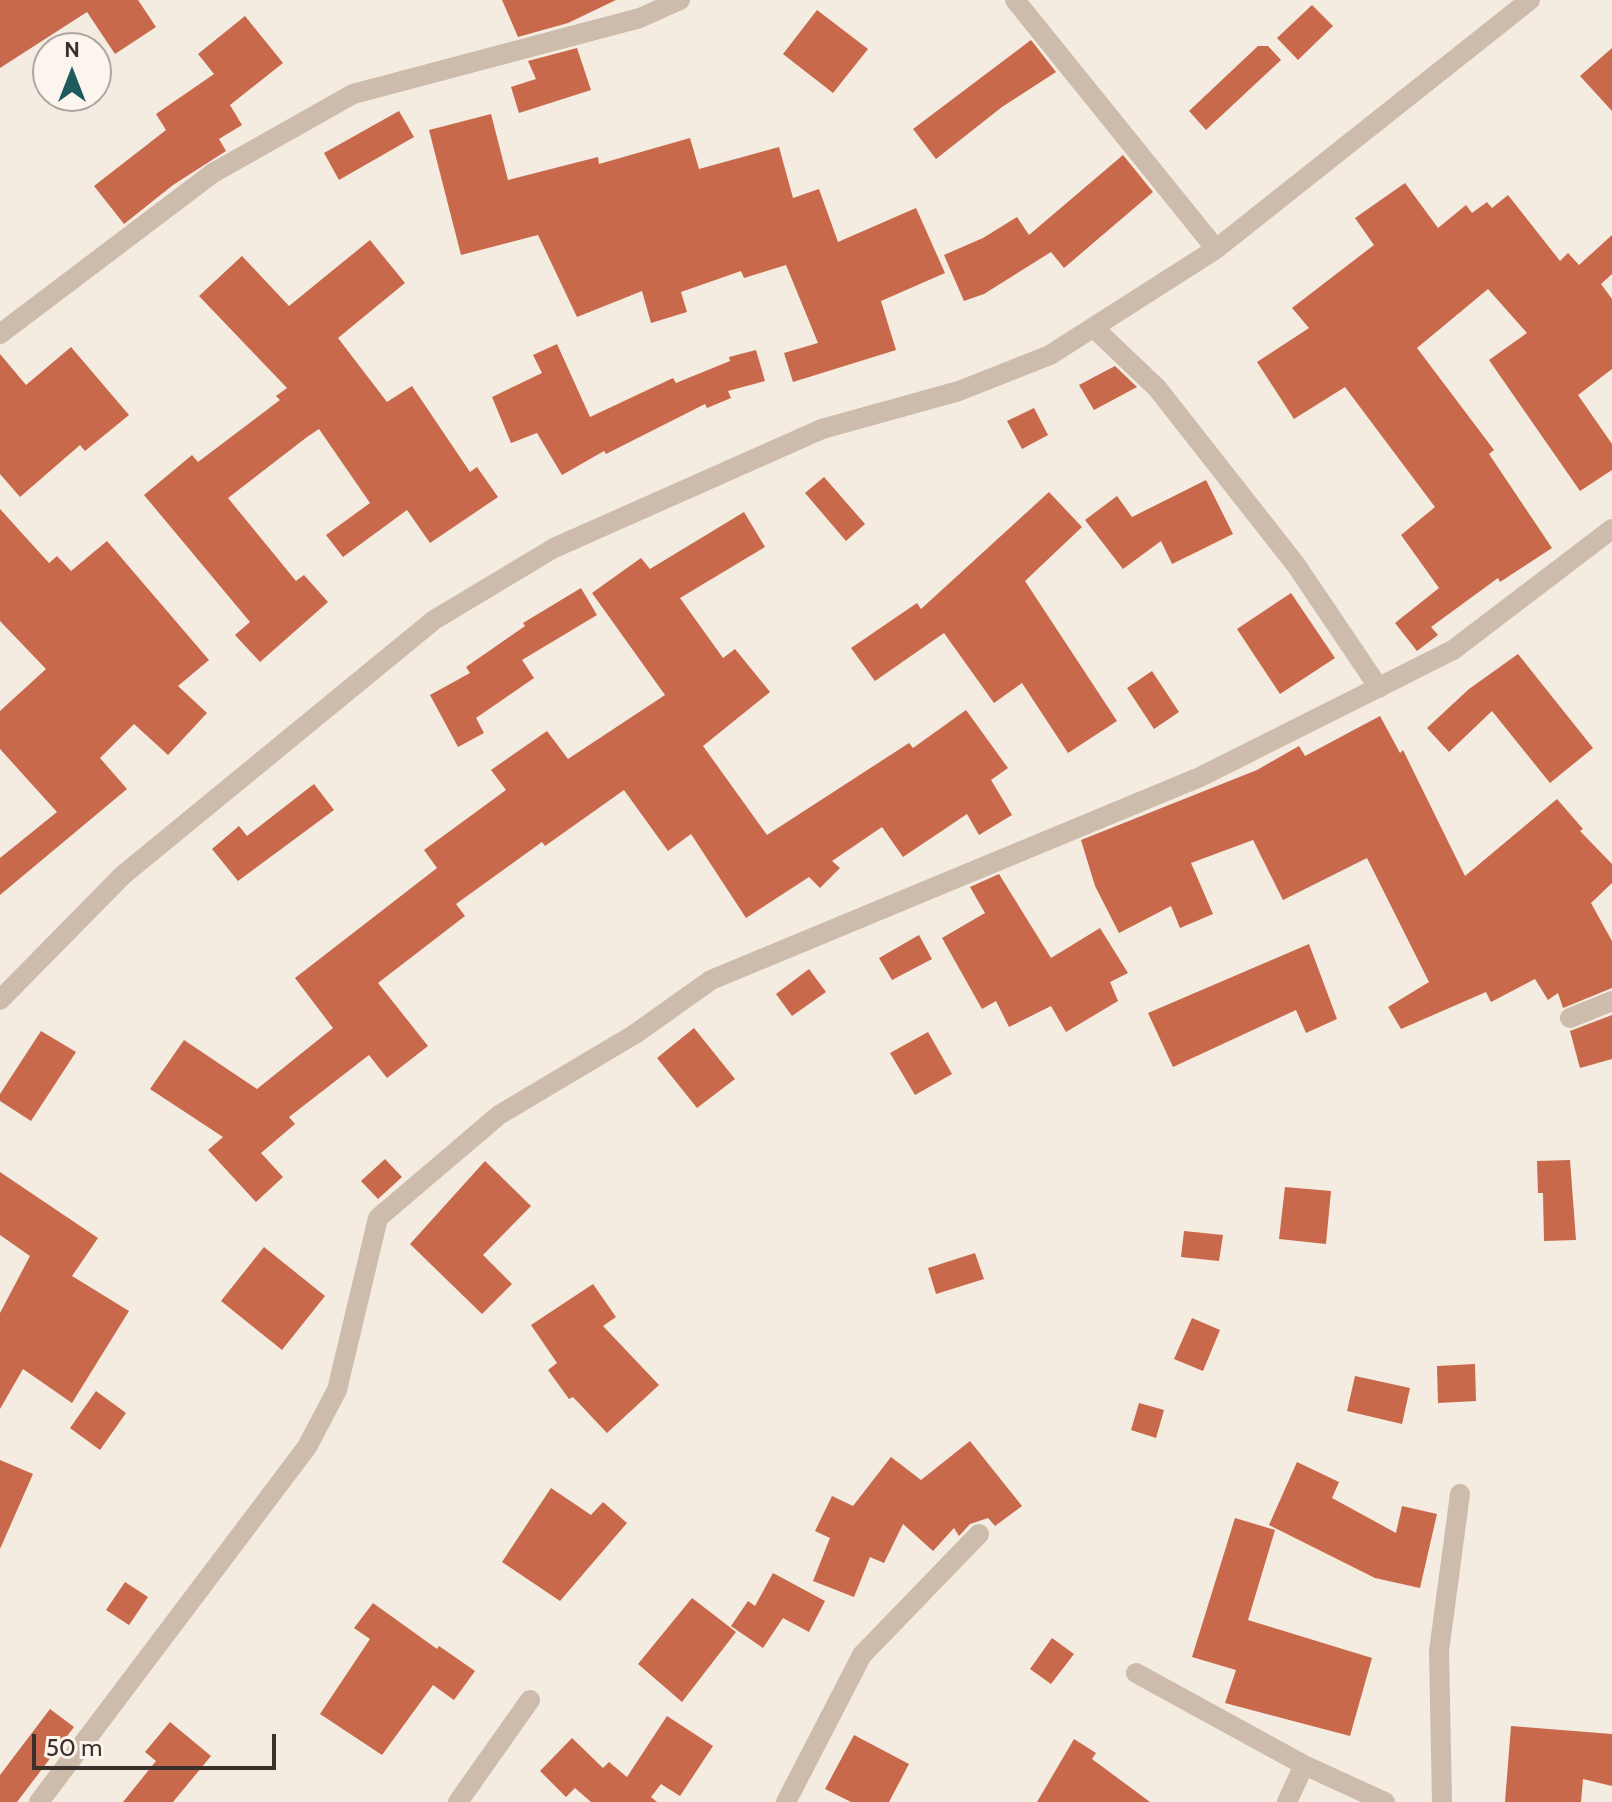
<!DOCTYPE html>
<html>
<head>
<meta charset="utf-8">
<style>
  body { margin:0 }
  #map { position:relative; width:1612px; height:1802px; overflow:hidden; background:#f4ebe1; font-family:Cabin,sans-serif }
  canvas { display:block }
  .north { position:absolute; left:32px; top:32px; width:80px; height:80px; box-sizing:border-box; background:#fbf5ee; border:2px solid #aea6a0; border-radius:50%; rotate:0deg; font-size:22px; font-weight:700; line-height:32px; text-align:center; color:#3b302b }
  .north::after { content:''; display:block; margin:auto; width:28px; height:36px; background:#1f5a5e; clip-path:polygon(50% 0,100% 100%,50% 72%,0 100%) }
  .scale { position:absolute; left:32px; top:1734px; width:244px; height:36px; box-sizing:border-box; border:4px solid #3b302b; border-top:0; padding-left:10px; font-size:24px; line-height:28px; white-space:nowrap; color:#3b302b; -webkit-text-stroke:6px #fbf5ee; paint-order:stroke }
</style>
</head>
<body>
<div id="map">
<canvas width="1612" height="1802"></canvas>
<div class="north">N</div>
<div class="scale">50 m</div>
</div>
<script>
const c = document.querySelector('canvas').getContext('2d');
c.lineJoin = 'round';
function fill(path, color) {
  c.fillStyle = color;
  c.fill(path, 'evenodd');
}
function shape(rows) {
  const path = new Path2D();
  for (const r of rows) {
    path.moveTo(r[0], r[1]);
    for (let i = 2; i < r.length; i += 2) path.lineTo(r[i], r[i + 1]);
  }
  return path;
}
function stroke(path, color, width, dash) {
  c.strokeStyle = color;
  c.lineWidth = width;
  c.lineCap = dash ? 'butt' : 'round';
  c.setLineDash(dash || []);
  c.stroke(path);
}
fill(shape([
  [0,0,138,0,156,27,115,54,87,12,0,68],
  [502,0,616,0,568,23,518,37],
  [1312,5,1333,26,1298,60,1277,38],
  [817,10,868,49,833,93,783,54],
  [245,16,283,63,230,105,242,125,219,139,226,151,173,185,124,224,94,186,166,130,156,114,214,74,198,54],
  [1031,40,1056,72,1002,107,936,159,913,129],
  [1258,46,1268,46,1281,60,1206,130,1189,111],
  [577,48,591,90,519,113,511,87,536,79,528,61],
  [1612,48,1612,111,1580,76],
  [399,111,414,137,339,180,324,153],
  [491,114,508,180,598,157,599,164,690,138,699,169,779,147,793,198,819,189,838,242,916,208,945,273,881,301,896,350,793,382,784,353,818,343,786,265,744,278,741,271,681,292,687,312,651,323,642,291,577,317,538,235,461,255,429,130],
  [1123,155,1153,192,1064,268,1051,252,984,294,964,301,944,255,983,238,1017,217,1029,235],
  [1405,183,1438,228,1466,205,1472,213,1487,202,1492,208,1508,195,1560,261,1568,253,1579,265,1612,235,1612,274,1601,284,1612,299,1612,369,1578,395,1612,444,1612,470,1580,491,1489,360,1527,333,1488,289,1417,348,1494,450,1489,454,1552,548,1500,582,1498,578,1431,627,1438,635,1417,651,1395,623,1439,588,1401,535,1435,507,1345,387,1294,419,1257,362,1309,328,1292,308,1374,245,1355,218],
  [370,240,405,283,338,338,387,402,412,386,470,472,477,467,498,497,430,543,407,510,343,557,326,535,370,503,319,429,307,437,228,498,296,581,304,575,328,602,260,662,235,635,250,622,144,495,192,455,198,462,280,400,276,396,287,388,199,296,242,256,289,306],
  [557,344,590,417,673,378,676,383,730,361,729,357,756,350,765,381,728,391,731,398,707,408,705,404,606,454,604,451,562,475,537,433,511,443,492,397,542,373,533,355],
  [71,347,129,415,85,451,80,445,20,497,0,474,0,354,26,385],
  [1115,366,1137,387,1094,410,1079,385],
  [1034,408,1048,435,1022,449,1007,421],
  [824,477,865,524,846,541,805,493],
  [1206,480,1233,534,1172,564,1161,541,1123,569,1085,520,1117,496,1132,517],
  [1049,492,1082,527,1025,581,1117,721,1068,753,1022,683,994,703,944,633,875,681,851,648,917,603,921,609],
  [0,509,49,563,57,556,71,571,107,541,209,660,178,686,207,713,168,755,134,724,100,758,127,789,0,895,0,858,57,812,0,749,0,711,46,669,0,621],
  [744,512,765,547,680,598,723,658,735,649,770,692,703,746,767,835,909,743,913,748,966,710,1008,768,991,780,1012,815,979,835,967,814,903,857,882,827,832,861,840,868,820,888,809,877,746,918,691,834,668,851,624,790,545,846,542,842,456,904,465,916,378,983,428,1046,387,1078,369,1055,289,1117,295,1124,261,1153,283,1177,256,1202,208,1150,223,1137,150,1089,184,1040,257,1089,333,1028,295,978,437,868,424,850,506,790,491,770,547,731,568,759,665,695,592,593,641,558,650,569],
  [581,588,597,615,522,660,534,678,476,718,484,733,458,747,430,695,470,673,466,667,525,626,523,623],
  [1291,593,1335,658,1280,694,1237,629],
  [1518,654,1593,748,1550,783,1492,711,1449,752,1427,728,1469,689],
  [1152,671,1179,712,1154,729,1127,688],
  [1380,716,1400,753,1403,750,1465,876,1557,799,1583,829,1580,831,1612,864,1612,883,1591,903,1612,941,1612,988,1563,1008,1558,993,1548,1000,1535,979,1491,1002,1486,992,1401,1029,1388,1007,1429,982,1367,858,1283,900,1253,840,1191,863,1213,914,1180,928,1171,906,1119,933,1095,886,1081,840,1257,770,1299,746,1305,756],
  [314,784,334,810,238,881,212,849,239,826,247,836],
  [999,874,1051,958,1100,928,1128,973,1110,982,1118,1001,1066,1032,1051,1006,1009,1027,996,1001,982,1009,942,938,985,913,970,887],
  [919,935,932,959,892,980,879,958],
  [1309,944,1337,1019,1306,1033,1296,1010,1173,1067,1148,1013],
  [809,969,826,992,792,1016,776,994],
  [1612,1015,1612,1059,1580,1068,1570,1031],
  [694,1028,735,1079,697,1108,657,1058],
  [41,1031,76,1052,31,1121,0,1101,0,1094],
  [928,1032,952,1074,915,1095,890,1053],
  [385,1159,402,1177,378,1199,361,1181],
  [1570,1160,1576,1240,1544,1241,1543,1193,1538,1193,1537,1161],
  [485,1161,531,1206,483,1255,512,1284,482,1314,410,1244],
  [0,1172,98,1238,72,1276,129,1311,72,1403,23,1369,0,1409,0,1313,30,1256,0,1235],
  [1285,1187,1331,1191,1326,1244,1279,1239],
  [1184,1231,1223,1235,1219,1261,1181,1257],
  [264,1247,325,1296,282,1350,221,1301],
  [975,1253,984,1279,936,1294,928,1268],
  [593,1284,616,1317,603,1326,659,1385,607,1433,573,1397,569,1399,548,1370,557,1363,531,1325],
  [1192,1318,1220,1330,1203,1371,1174,1359],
  [1475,1364,1476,1401,1438,1403,1437,1366],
  [1355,1376,1410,1388,1402,1424,1347,1411],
  [96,1391,126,1413,100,1450,70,1428],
  [1139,1403,1164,1410,1156,1438,1131,1430],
  [970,1441,1022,1506,995,1526,988,1518,970,1524,959,1536,954,1528,933,1551,903,1524,884,1563,870,1557,854,1597,813,1581,830,1538,815,1531,832,1496,853,1506,891,1457,921,1480],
  [0,1460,33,1474,0,1549],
  [1297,1462,1339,1482,1332,1498,1396,1533,1402,1506,1437,1514,1420,1588,1375,1578,1269,1525],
  [551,1488,591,1515,603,1502,627,1523,560,1601,502,1562],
  [1235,1518,1275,1530,1248,1620,1372,1658,1350,1736,1225,1703,1236,1670,1192,1657],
  [773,1573,825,1601,809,1632,783,1618,763,1648,731,1626,748,1601,755,1606],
  [125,1582,148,1597,129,1625,106,1610],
  [692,1598,736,1632,682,1702,638,1664],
  [373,1603,437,1649,439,1646,475,1671,454,1700,433,1685,382,1755,320,1714,370,1639,354,1628],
  [1052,1638,1074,1654,1051,1684,1030,1669],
  [50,1709,74,1727,17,1802,0,1802,0,1775],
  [667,1716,713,1746,680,1796,661,1784,651,1797,657,1802,591,1802,575,1788,566,1797,540,1771,572,1738,603,1768,609,1762,627,1777],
  [170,1722,211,1756,173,1802,123,1802,156,1761,145,1752],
  [1511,1726,1612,1734,1612,1786,1583,1779,1581,1802,1505,1802],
  [854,1735,909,1764,889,1802,851,1802,825,1789],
  [1074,1739,1096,1753,1092,1759,1150,1802,1037,1802]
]), '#c8694b');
stroke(shape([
  [1015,0,1216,249],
  [1095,329,1157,388,1296,565,1379,688],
  [0,334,213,173,353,94,640,18,680,0],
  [0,1000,123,875,434,620,554,548,822,429,959,391,1050,355,1216,249,1530,0],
  [1570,1018,1612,1001],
  [1136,1673,1304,1765,1385,1802],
  [39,1802,307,1447,337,1390,378,1218,499,1115,635,1034,711,980,1200,777,1453,650,1612,529],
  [458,1802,530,1700],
  [786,1802,862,1655,979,1534],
  [1287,1802,1304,1765],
  [1442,1802,1439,1651,1460,1494]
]), '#cdbbac', 20);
</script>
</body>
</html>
